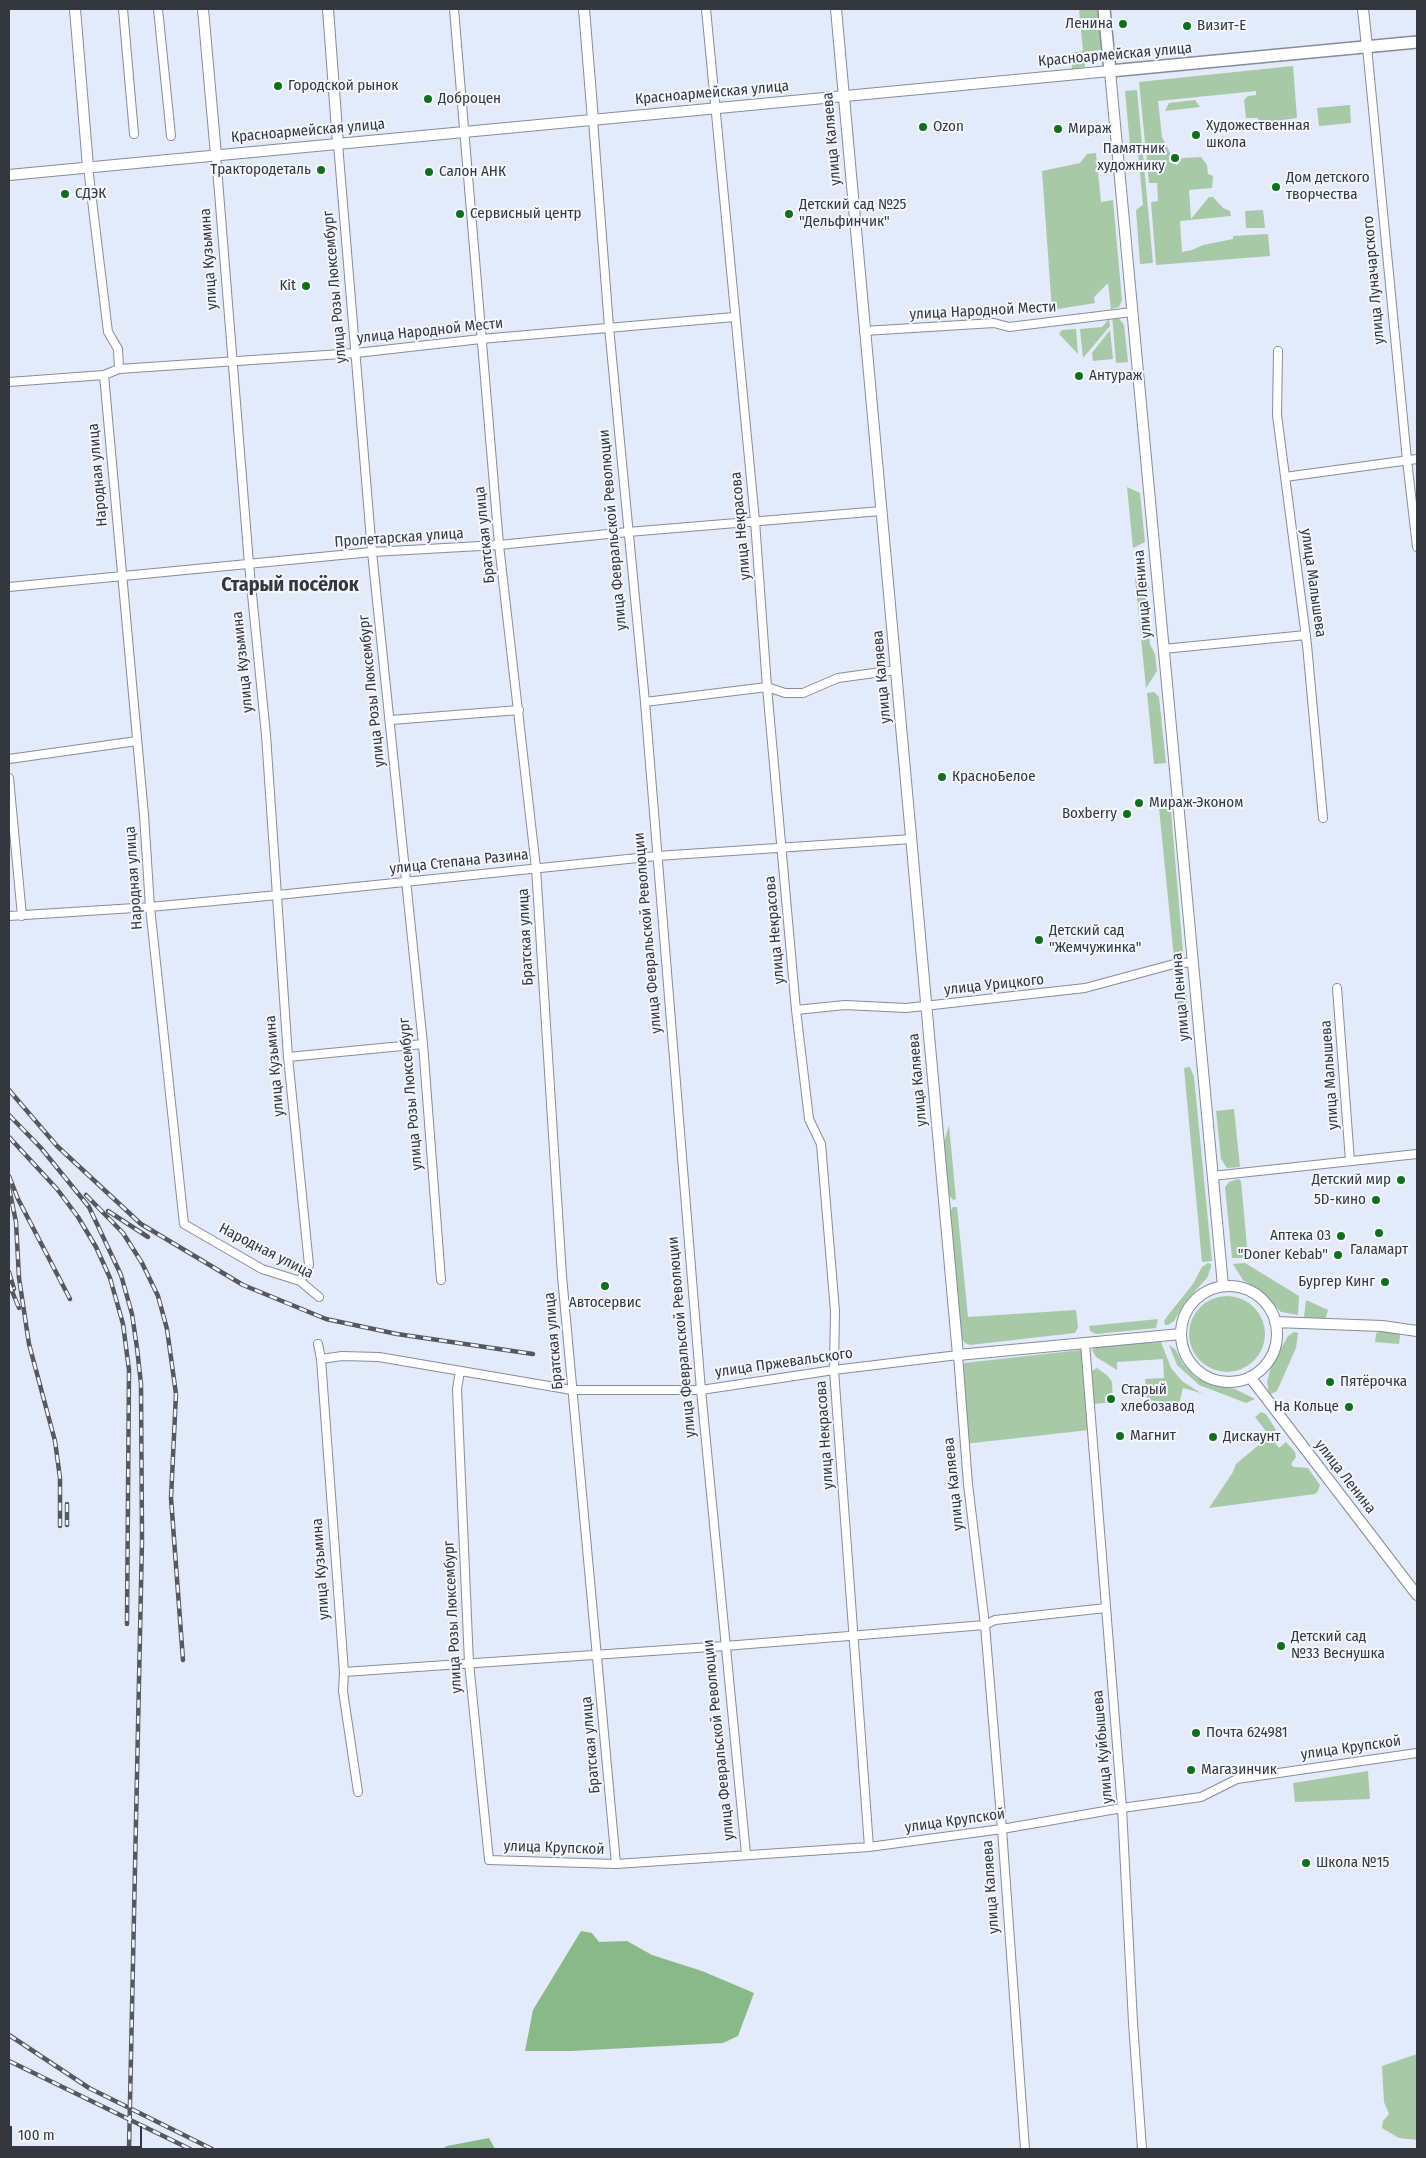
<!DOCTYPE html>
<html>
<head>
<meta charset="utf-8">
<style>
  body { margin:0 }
  #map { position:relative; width:1426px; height:2158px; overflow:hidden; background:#e3eafa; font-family:"Fira Sans Condensed",sans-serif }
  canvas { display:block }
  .frame { position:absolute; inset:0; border:10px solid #34373d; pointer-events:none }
  .scale { position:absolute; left:10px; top:2126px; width:132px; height:22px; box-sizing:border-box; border:2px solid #34373d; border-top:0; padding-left:6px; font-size:15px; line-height:18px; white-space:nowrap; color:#34373d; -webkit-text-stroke:4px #f4f7fe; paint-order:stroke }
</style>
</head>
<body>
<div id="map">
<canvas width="1426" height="2158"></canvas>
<div class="frame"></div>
<div class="scale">100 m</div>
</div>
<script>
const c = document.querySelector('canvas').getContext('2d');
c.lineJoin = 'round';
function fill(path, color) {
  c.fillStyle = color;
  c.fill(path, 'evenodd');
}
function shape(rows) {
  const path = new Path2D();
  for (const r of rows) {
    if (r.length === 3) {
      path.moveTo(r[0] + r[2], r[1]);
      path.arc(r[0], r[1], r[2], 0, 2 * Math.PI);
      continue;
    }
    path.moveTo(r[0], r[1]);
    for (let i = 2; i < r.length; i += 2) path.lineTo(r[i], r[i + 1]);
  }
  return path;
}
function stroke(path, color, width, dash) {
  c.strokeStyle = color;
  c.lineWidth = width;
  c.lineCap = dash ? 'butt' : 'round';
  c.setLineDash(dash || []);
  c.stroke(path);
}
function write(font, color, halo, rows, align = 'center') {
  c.font = font + ' "Fira Sans Condensed",sans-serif';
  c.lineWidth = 4;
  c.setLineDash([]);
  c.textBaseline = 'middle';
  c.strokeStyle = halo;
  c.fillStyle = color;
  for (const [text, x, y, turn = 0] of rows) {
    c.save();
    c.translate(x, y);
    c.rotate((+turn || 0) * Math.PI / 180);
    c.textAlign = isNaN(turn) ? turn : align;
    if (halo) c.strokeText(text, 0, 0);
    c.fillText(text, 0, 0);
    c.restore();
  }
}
fill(shape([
  [1079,9,1104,9,1108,49,1084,52,1085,67,1072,69,1071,53,1083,51],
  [1293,66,1297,118,1259,123,1258,118,1246,118,1244,100,1248,96,1256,95,1256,91,1158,101,1162,137,1170,153,1169,162,1177,165,1182,158,1201,157,1207,165,1208,174,1213,176,1212,188,1189,190,1191,219,1209,197,1213,197,1223,208,1230,211,1231,216,1180,221,1182,252,1192,250,1203,245,1233,239,1233,236,1268,234,1270,256,1156,265,1151,202,1158,201,1157,183,1149,183,1139,82],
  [1137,90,1153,263,1140,264,1136,210,1143,205,1138,152,1130,146,1125,91],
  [1195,100,1200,107,1165,111,1169,103],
  [1350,105,1351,123,1319,126,1317,108],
  [1096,153,1101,202,1113,200,1122,300,1119,307,1111,309,1108,283,1094,297,1095,303,1052,310,1042,171,1080,163,1087,154],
  [1263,210,1265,228,1246,228,1245,211],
  [1112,315,1118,317,1124,325,1128,362,1116,363],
  [1109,319,1110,326,1083,358,1080,329,1102,327],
  [1076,329,1078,354,1059,334,1062,330],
  [1110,330,1113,359,1093,361,1092,353],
  [1127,487,1140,493,1145,542,1133,548],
  [1135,578,1145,581,1149,587,1146,605,1150,644,1155,654,1157,671,1146,688],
  [1154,692,1159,697,1166,763,1154,764,1147,693],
  [1158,798,1166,799,1167,808,1171,811,1183,952,1174,958],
  [1184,968,1189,1020,1186,1032,1180,1032,1175,969],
  [1190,1067,1194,1077,1212,1261,1202,1262,1184,1068],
  [1234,1109,1240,1167,1227,1168,1221,1159,1216,1111],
  [949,1125,956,1199,953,1200,948,1194,943,1146],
  [1238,1179,1241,1181,1248,1258,1232,1258,1225,1187,1229,1182],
  [953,1207,957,1207,968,1317,1076,1310,1078,1327,1075,1333,970,1345,965,1343,961,1338,950,1212],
  [1208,1263,1211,1264,1211,1267,1207,1278,1185,1302,1174,1321,1168,1325,1165,1325,1164,1321,1169,1314,1193,1284,1202,1267],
  [1245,1263,1299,1296,1298,1315,1281,1312,1263,1294,1243,1280,1233,1264],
  [1227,1334,38],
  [1306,1300,1328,1310,1324,1324,1304,1317],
  [1158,1319,1156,1328,1096,1334,1090,1331,1089,1326],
  [1382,1326,1401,1329,1399,1344,1375,1342,1376,1334],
  [1294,1332,1298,1333,1296,1348,1277,1391,1269,1395,1267,1382,1272,1364,1288,1336],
  [1161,1342,1171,1368,1182,1381,1199,1392,1208,1395,1183,1388,1179,1404,1149,1400,1147,1398,1145,1379,1164,1378,1163,1359,1117,1362,1117,1370,1096,1357,1092,1350,1095,1346],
  [1169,1345,1175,1349,1183,1364,1195,1377,1213,1385,1235,1389,1255,1399,1246,1403,1199,1385,1177,1365],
  [1081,1350,1089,1430,964,1444,964,1363],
  [1097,1368,1108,1376,1112,1382,1113,1402,1094,1404,1092,1371],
  [1261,1412,1266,1414,1276,1430,1269,1435,1279,1448,1286,1442,1295,1452,1296,1457,1291,1464,1294,1467,1308,1468,1320,1485,1318,1491,1315,1494,1209,1508,1233,1472,1236,1464,1267,1438,1269,1435,1255,1417],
  [1368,1771,1370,1799,1295,1802,1293,1783],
  [1417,2054,1417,2140,1399,2138,1382,2128,1383,2121,1389,2114,1384,2102,1382,2066]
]), '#a8c9a7');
fill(shape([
  [581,1931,592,1933,599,1942,627,1941,652,1955,702,1971,754,1993,738,2036,723,2043,571,2051,525,2051,533,2010],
  [489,2138,495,2149,442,2149,447,2146]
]), '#8ab989');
const minor = shape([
  [123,9,134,134],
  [158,9,171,136],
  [454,9,499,545,536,868,562,1276,616,1864],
  [706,9,755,521,767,687,796,1010,809,1119,821,1144,835,1311,834,1370,869,1847],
  [1367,47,1407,460,1417,547],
  [593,120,609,327,645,702,701,1390,746,1854],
  [338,144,372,552,423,1044,441,1280],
  [216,155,249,564,266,735,288,1057,309,1265,300,1281],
  [88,167,108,332,118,349,119,369],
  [864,331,994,323,1009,327,1132,312],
  [1278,351,1277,415,1307,645,1323,818],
  [104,375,144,815,150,907,184,1224,262,1269,300,1281,319,1297],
  [9,382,104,375,119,369,356,353,481,339,734,317],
  [1285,477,1417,459],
  [9,587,372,552,499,545,628,532,881,511],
  [1163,649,1306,635],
  [645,702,767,687,785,693,803,693,838,678,896,670],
  [391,720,519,710],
  [9,759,137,741],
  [9,778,22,916],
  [9,916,150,907,278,895,657,856,912,839],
  [1337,988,1350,1161],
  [796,1010,845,1005,906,1008,1085,988,1174,964,1193,962],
  [288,1057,423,1044],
  [1212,1176,1417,1154],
  [1085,1343,1122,1808,1133,2023,1142,2149],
  [318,1344,321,1359,344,1672,343,1691,358,1792],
  [321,1359,342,1356,379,1357,572,1390,701,1390,834,1370,958,1355,968,1484,985,1625,1002,1829,1025,2149],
  [460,1371,457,1389,469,1663,489,1860,616,1864,869,1847,1002,1829,1122,1808,1201,1797,1237,1779,1417,1753],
  [344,1672,725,1646,985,1625,995,1620,1106,1608]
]);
const tertiary = shape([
  [75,9,88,167],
  [203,9,216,155],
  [328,9,338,144],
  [584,9,593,120],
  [836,9,958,1355,1181,1334],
  [1363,9,1367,47],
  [9,175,1110,71,1223,1286],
  [1229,1334,48],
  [1275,1322,1382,1326,1417,1331],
  [1250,1377,1417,1595]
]);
const secondary = shape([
  [1104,9,1110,71,1417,42]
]);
stroke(minor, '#868c9b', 10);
stroke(tertiary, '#868c9b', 12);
stroke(secondary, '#868c9b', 14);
stroke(minor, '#fff', 8);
stroke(tertiary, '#fff', 10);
stroke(secondary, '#fff', 11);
const rail = shape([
  [9,1090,57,1146,141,1224,243,1285,326,1319,397,1334,533,1354],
  [9,1115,41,1148,89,1207,121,1275,132,1314,137,1348,141,1384,142,1540,129,2149],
  [9,1137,57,1189,78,1217,96,1247,110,1278,123,1324,129,1370,127,1624],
  [9,1176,18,1199,70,1299],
  [9,1188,16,1222,19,1278,29,1344,55,1441,60,1478,60,1526],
  [86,1195,123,1233,142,1263,158,1296,167,1329,176,1394,171,1498,183,1660],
  [108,1211,148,1237],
  [9,1272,14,1289],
  [9,1284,19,1308],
  [67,1504,67,1525],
  [9,2035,89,2088,212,2149],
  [9,2061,190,2149]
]);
stroke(rail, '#555860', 4.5);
stroke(rail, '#f4f7fe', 2.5, [8]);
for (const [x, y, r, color] of [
  [1123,24,5,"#106f1c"],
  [1187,26,5,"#106f1c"],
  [278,86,5,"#106f1c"],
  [428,99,5,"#106f1c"],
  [923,127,5,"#106f1c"],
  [1058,129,5,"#106f1c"],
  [1196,135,5,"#106f1c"],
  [1175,158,5,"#106f1c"],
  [321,170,5,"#106f1c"],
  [429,172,5,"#106f1c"],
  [1276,187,5,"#106f1c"],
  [65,194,5,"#106f1c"],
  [460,214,5,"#106f1c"],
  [789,214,5,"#106f1c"],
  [306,286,5,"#106f1c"],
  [1079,376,5,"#106f1c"],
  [942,777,5,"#106f1c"],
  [1139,803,5,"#106f1c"],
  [1127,814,5,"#106f1c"],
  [1039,940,5,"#106f1c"],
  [1401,1180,5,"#106f1c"],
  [1376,1200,5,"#106f1c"],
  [1379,1233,5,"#106f1c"],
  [1341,1236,5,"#106f1c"],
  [1338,1255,5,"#106f1c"],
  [1385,1282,5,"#106f1c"],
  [605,1286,5,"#106f1c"],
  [1330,1382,5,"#106f1c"],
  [1111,1399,5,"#106f1c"],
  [1349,1407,5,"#106f1c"],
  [1120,1436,5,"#106f1c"],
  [1213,1437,5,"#106f1c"],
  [1281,1646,5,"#106f1c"],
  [1196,1733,5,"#106f1c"],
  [1191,1770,5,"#106f1c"],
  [1306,1863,5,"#106f1c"]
]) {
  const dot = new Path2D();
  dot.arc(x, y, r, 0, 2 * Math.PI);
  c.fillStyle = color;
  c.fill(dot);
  stroke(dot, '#f4f7fe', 2);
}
write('15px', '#34373d', '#f4f7fe', [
  ["Ленина",1113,24,"right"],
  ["Визит-Е",1197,26],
  ["Городской рынок",288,86],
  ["Доброцен",438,99],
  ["Художественная",1206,126],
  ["школа",1206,143],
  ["Ozon",933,127],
  ["Мираж",1068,129],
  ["Памятник",1165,149,"right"],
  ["художнику",1165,166,"right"],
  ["Трактородеталь",311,170,"right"],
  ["Салон АНК",439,172],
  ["Дом детского",1286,178],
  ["творчества",1286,195],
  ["СДЭК",75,194],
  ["Детский сад №25",799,205],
  ["\"Дельфинчик\"",799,222],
  ["Сервисный центр",470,214],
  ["Kit",296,286,"right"],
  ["Антураж",1089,376],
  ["КрасноБелое",952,777],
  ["Мираж-Эконом",1149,803],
  ["Boxberry",1117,814,"right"],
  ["Детский сад",1049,931],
  ["\"Жемчужинка\"",1049,948],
  ["Детский мир",1391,1180,"right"],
  ["5D-кино",1366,1200,"right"],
  ["Аптека 03",1331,1236,"right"],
  ["Галамарт",1379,1250,"center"],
  ["\"Doner Kebab\"",1328,1255,"right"],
  ["Бургер Кинг",1375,1282,"right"],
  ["Автосервис",605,1303,"center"],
  ["Пятёрочка",1340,1382],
  ["Старый",1121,1390],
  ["хлебозавод",1121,1407],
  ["На Кольце",1339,1407,"right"],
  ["Магнит",1130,1436],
  ["Дискаунт",1223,1437],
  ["Детский сад",1291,1637],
  ["№33 Веснушка",1291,1654],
  ["Почта 624981",1206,1733],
  ["Магазинчик",1201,1770],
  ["Школа №15",1316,1863]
], 'left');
write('15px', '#34373d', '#f4f7fe', [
  ["Красноармейская улица",1115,55,-5],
  ["Красноармейская улица",712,93,-5],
  ["Красноармейская улица",308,131,-5],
  ["улица Каляева",832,139,-95],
  ["улица Кузьмина",209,259,-94],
  ["улица Луначарского",1374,280,-95],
  ["улица Розы Люксембург",335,287,-95],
  ["улица Народной Мести",983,311,-3],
  ["улица Народной Мести",430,331,-6],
  ["Народная улица",98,475,-95],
  ["улица Некрасова",741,526,-95],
  ["улица Февральской Революции",613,530,-95],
  ["Братская улица",485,535,-96],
  ["Пролетарская улица",399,538,-4],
  ["улица Малышева",1313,583,82],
  ["улица Ленина",1143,594,-95],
  ["улица Кузьмина",243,662,-96],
  ["улица Каляева",882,677,-95],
  ["улица Розы Люксембург",372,691,-96],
  ["улица Степана Разина",459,862,-6],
  ["Народная улица",134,878,-94],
  ["улица Некрасова",775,930,-95],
  ["улица Февральской Революции",648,933,-95],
  ["Братская улица",526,937,-93],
  ["улица Урицкого",994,985,-6],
  ["улица Ленина",1181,997,-95],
  ["улица Кузьмина",275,1066,-95],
  ["улица Малышева",1330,1075,-94],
  ["улица Каляева",918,1080,-95],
  ["улица Розы Люксембург",411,1094,-95],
  ["Народная улица",266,1251,27],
  ["улица Февральской Революции",682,1337,-95],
  ["Братская улица",554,1341,-95],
  ["улица Пржевальского",784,1363,-8],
  ["улица Некрасова",825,1435,-94],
  ["улица Ленина",1345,1477,52],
  ["улица Каляева",954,1484,-96],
  ["улица Кузьмина",321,1569,-94],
  ["улица Розы Люксембург",453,1617,-93],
  ["улица Февральской Революции",719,1740,-96],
  ["Братская улица",591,1745,-95],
  ["улица Куйбышева",1103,1747,-95],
  ["улица Крупской",1351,1748,-8],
  ["улица Крупской",955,1821,-8],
  ["улица Крупской",554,1848,2],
  ["улица Каляева",991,1887,-94]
]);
write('bold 20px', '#34373d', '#f4f7fe', [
  ["Старый посёлок",290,585]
]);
</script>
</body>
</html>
